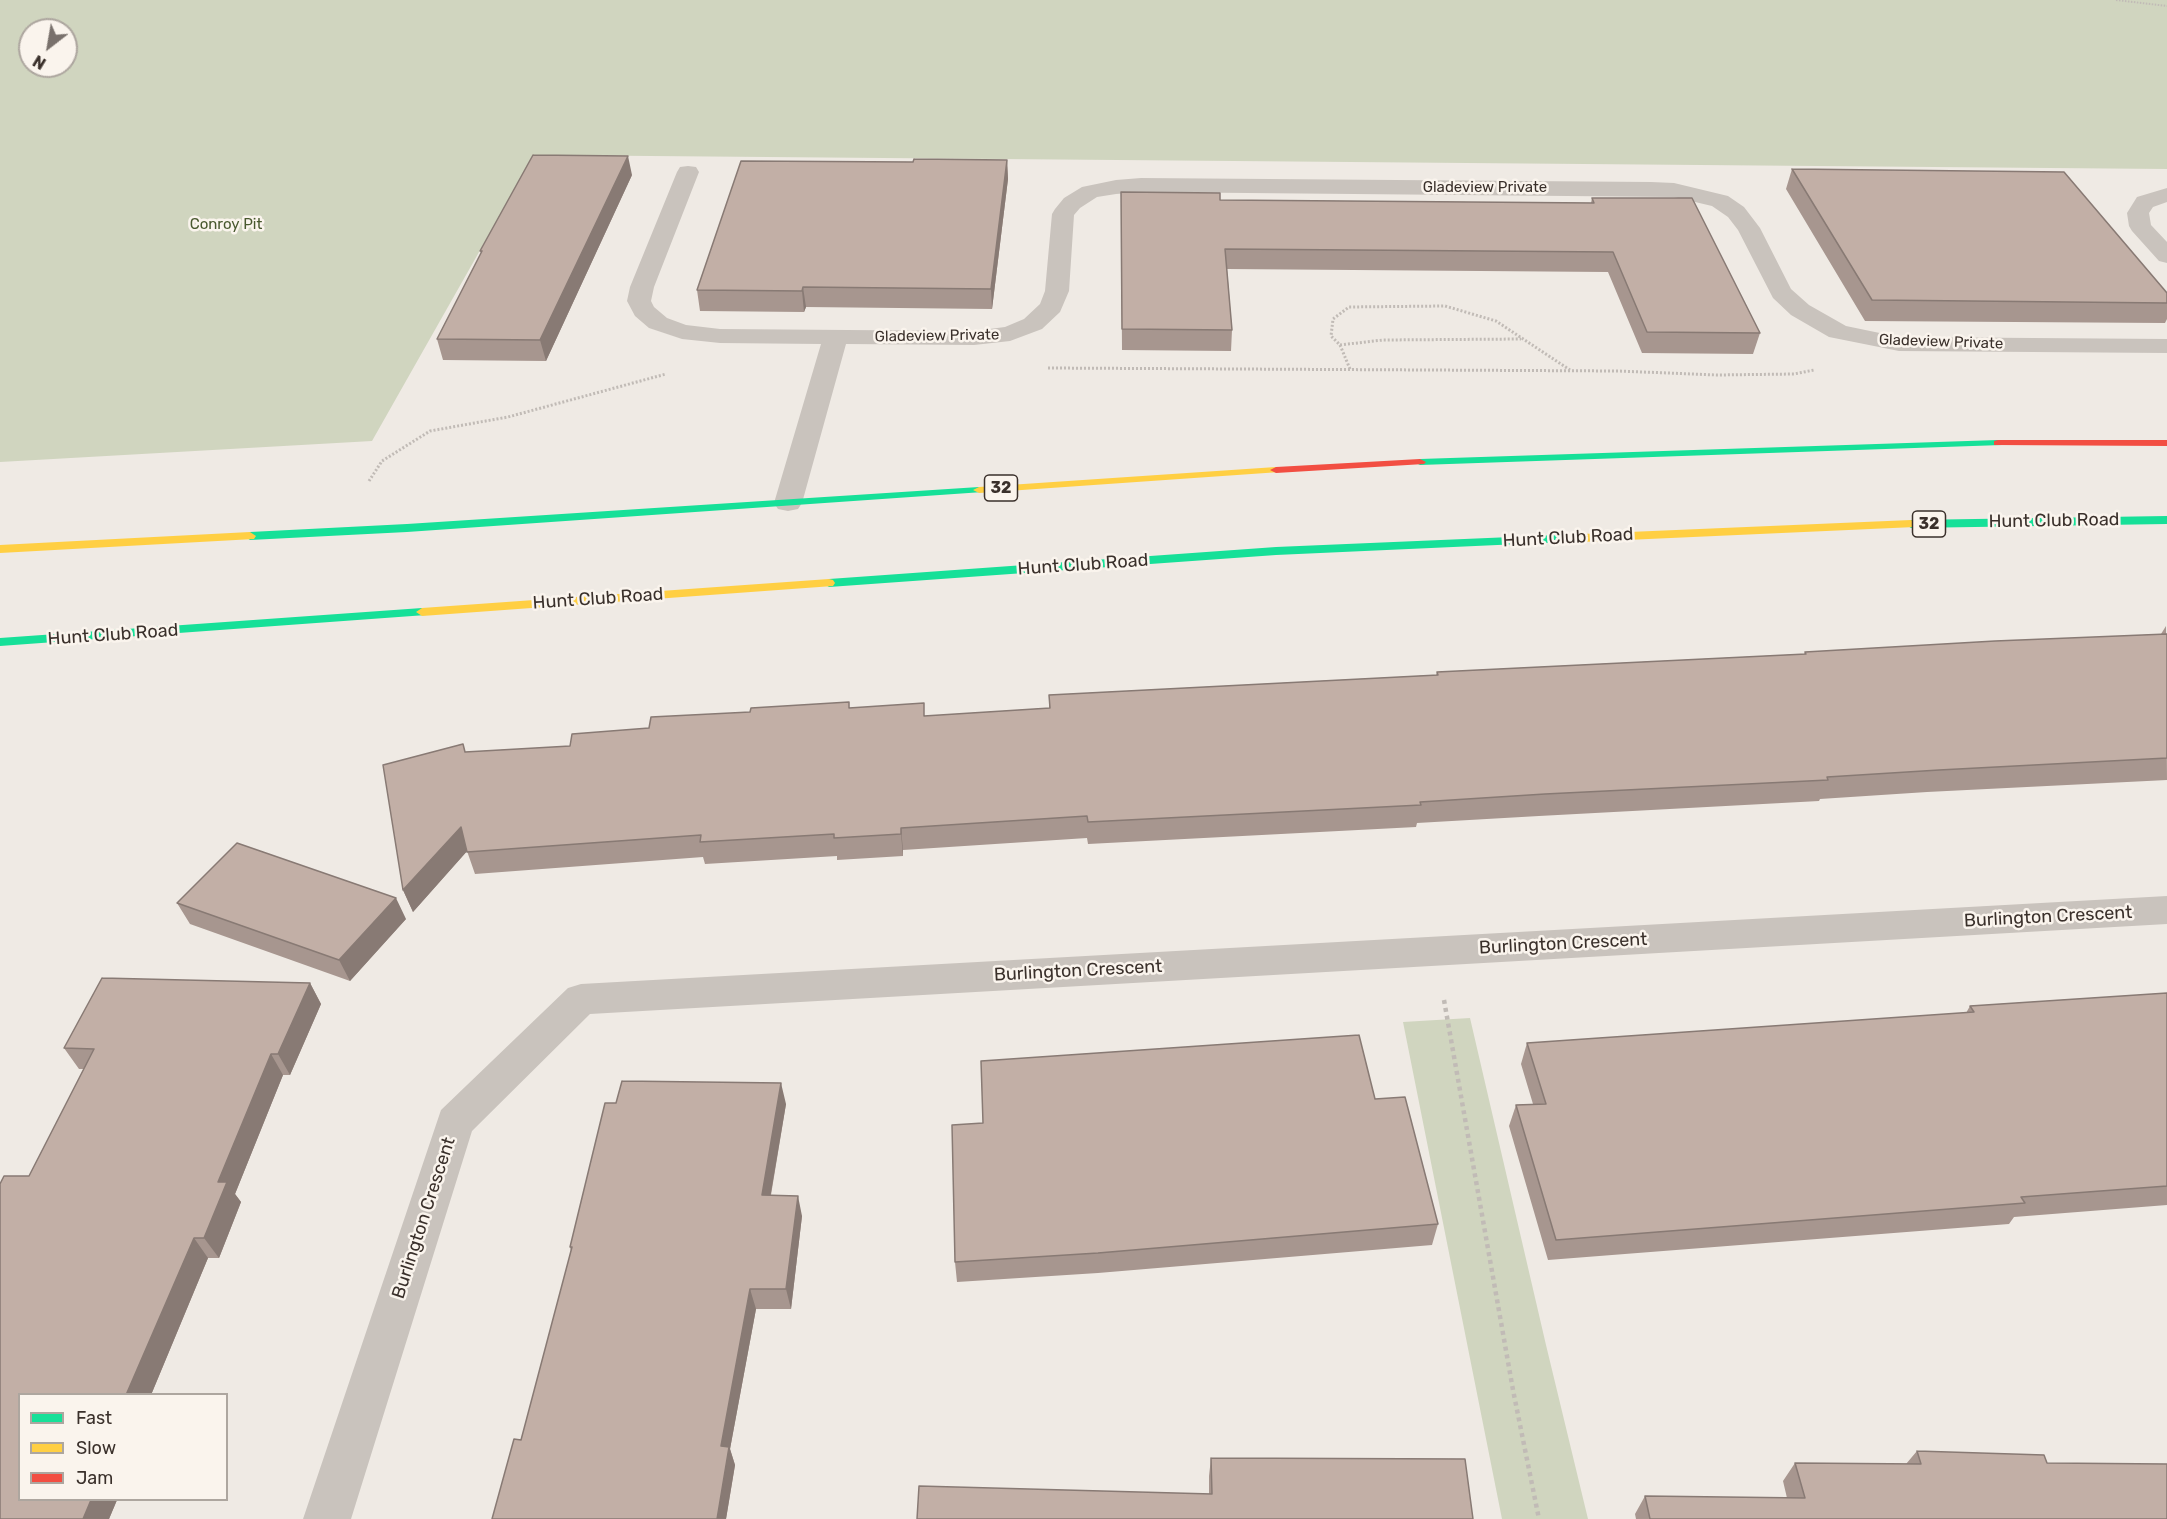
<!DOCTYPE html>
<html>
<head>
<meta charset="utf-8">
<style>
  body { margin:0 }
  #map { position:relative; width:2167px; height:1519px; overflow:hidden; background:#efeae4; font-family:Rubik,sans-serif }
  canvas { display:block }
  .legend { position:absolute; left:18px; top:1393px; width:210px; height:108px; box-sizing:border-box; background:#faf4ed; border:2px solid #ada69f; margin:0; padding:8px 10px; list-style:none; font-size:18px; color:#3a302b }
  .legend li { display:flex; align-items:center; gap:12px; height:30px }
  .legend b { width:30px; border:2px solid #ada69f }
  .north { position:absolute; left:18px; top:18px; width:60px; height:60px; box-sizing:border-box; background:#faf4ed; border:2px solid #ada69f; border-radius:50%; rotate:211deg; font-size:16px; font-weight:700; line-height:24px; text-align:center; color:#3a302b }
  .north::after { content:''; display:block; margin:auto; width:21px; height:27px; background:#79716c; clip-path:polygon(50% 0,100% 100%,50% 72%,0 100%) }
</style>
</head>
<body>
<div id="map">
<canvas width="2167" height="1519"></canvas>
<ul class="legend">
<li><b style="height:8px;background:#16e098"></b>Fast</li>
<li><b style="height:8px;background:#ffcf43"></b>Slow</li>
<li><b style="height:8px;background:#f24e42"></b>Jam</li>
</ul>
<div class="north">N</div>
</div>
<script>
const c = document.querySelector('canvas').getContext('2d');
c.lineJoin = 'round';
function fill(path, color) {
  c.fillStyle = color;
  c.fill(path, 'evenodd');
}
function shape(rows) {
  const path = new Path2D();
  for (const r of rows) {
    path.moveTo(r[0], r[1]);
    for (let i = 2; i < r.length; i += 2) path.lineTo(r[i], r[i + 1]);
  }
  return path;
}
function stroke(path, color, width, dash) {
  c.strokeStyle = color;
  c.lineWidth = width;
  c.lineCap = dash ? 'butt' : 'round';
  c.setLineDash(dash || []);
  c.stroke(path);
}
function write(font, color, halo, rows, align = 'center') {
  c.font = font + ' Rubik,sans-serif';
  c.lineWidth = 5;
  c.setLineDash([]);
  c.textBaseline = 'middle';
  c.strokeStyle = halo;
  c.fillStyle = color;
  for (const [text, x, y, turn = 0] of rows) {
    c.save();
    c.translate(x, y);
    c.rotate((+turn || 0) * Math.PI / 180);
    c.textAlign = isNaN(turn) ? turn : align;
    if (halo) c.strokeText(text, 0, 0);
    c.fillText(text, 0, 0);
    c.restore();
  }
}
fill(shape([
  [0,0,2167,0,2167,169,534,155,372,441,0,462],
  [30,30,66,30,66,66,30,66],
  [1470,1018,1546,1345,1588,1519,1502,1519,1403,1022]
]), '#d0d5bf');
stroke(shape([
  [2116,0,2167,6]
]), '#c1bbb6', 2, [1.5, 1.5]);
stroke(shape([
  [1340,345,1383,340,1521,339],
  [1048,368,1618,371,1717,375,1794,374,1814,370],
  [1350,369,1340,345,1331,336,1333,319,1349,307,1445,306,1496,321,1570,370],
  [369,481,382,461,430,431,508,417,666,374]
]), '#c1bbb6', 3, [2, 2]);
stroke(shape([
  [1444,1000,1513,1390,1539,1519]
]), '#c1bbb6', 4.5, [4, 4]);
fill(shape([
  [688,166,696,167,699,172,654,287,651,301,654,307,667,318,686,325,720,329,974,331,1005,327,1024,319,1040,304,1045,291,1052,214,1055,209,1064,198,1082,187,1116,180,1141,178,1651,182,1674,183,1728,196,1744,207,1760,228,1791,289,1809,305,1846,326,1899,337,2167,339,2167,353,1899,351,1829,337,1791,315,1773,298,1738,230,1728,217,1712,206,1674,197,1141,192,1116,194,1097,197,1080,208,1074,215,1069,291,1060,312,1042,329,1010,341,974,345,846,344,802,503,798,509,788,511,778,509,774,503,821,344,720,343,682,339,649,328,635,316,627,301,630,287,677,172,680,167,688,166],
  [2167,188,2167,202,2153,207,2149,213,2151,225,2167,242,2167,263,2159,261,2132,231,2129,226,2127,213,2137,197,2167,188],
  [2167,896,2167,924,590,1014,472,1131,351,1519,303,1519,441,1110,568,988,581,984,2167,896]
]), '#c9c3bd');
fill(shape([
  [1998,440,2002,441,2002,445,1420,465,1414,462,1420,459,1998,440],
  [979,487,983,488,983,492,407,532,250,540,244,536,250,532,407,524,979,487],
  [2167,516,2167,524,1911,528,1905,524,1911,520,2167,516],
  [1582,534,1586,535,1588,538,1586,541,1276,555,829,587,823,583,829,579,1276,547,1582,534],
  [422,608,426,609,428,612,426,615,0,646,0,638,422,608]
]), '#16e098');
fill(shape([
  [1276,467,1280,468,1280,472,979,493,973,490,979,487,1276,467],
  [1911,520,1917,524,1915,527,1582,542,1576,538,1582,534,1911,520],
  [250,532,256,536,254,539,0,553,0,545,250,532],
  [829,579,833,580,835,583,833,586,422,616,416,612,422,608,829,579]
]), '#ffcf43');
fill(shape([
  [1998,440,2167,440,2167,446,1994,445,1994,441,1998,440],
  [1420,459,1426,462,1424,464,1276,473,1270,470,1276,467,1420,459]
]), '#f24e42');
fill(shape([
  [1007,160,1008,179,992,309,806,307,804,312,700,311,697,290,913,162],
  [1792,169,2167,293,2167,319,2165,323,1865,321,1786,189],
  [632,175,546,361,443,360,437,339,481,253,480,251],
  [1121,192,1220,200,1591,203,1592,198,1760,333,1753,354,1642,353,1608,272,1227,269,1232,330,1231,351,1122,350],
  [2166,626,2167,780,1927,792,1820,799,1819,801,1539,816,1417,823,1416,827,1088,844,1087,838,903,850,903,856,837,860,837,856,705,864,703,857,475,874,467,851,413,912,403,890,466,752,570,746,649,728,850,708,925,716,1049,708,1049,695,1436,675,1437,672,1804,654,1805,652,2161,634],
  [177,903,406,919,350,981,190,924],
  [310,983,321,1004,290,1075,283,1075,235,1194,241,1202,219,1258,208,1258,151,1395,20,1395,20,1500,117,1500,109,1519,0,1519,29,1176,84,1069,79,1069,64,1048],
  [2167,993,2167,1205,2014,1217,2009,1224,1548,1260,1509,1126,1516,1105,1533,1104,1521,1064,1527,1043,1966,1013,1970,1006],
  [1375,1099,1438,1224,1432,1245,1098,1273,957,1282,955,1262],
  [616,1103,786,1104,771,1195,802,1216,791,1309,756,1309,730,1449,735,1465,726,1519,492,1519,521,1440,571,1251,570,1247],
  [1917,1451,2047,1463,2167,1519,1636,1519,1635,1514,1645,1496,1787,1498,1783,1481,1795,1463,1906,1464],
  [1211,1458,1473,1519,1209,1494,1209,1476]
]), '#a7968f');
fill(shape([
  [628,156,632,175,546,361,540,340],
  [1007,160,1008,179,992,309,991,289],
  [803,287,806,307,804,312,802,291],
  [461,827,469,849,413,912,403,890],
  [901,828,903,850,903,856,901,834],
  [396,898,406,919,350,981,339,960],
  [310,983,321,1004,290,1075,278,1054],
  [271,1054,283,1075,235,1194,241,1202,219,1258,204,1238,218,1182],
  [781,1083,786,1104,767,1216,762,1195],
  [798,1196,802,1216,791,1309,786,1289],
  [194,1238,208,1258,151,1395,126,1395],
  [750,1289,756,1309,730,1449,735,1465,726,1519,717,1519,721,1446],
  [91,1500,117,1500,109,1519,83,1519]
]), '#887a74');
const building = shape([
  [533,155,628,156,540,340,437,339,482,251,480,251,533,155],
  [914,159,1007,160,991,289,803,287,802,291,697,290,741,161,913,162,914,159],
  [1792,169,2064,172,2167,293,2167,303,1872,300,1792,169],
  [1121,192,1220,193,1220,200,1594,203,1592,198,1692,198,1760,333,1647,332,1613,252,1225,249,1232,330,1122,329,1121,192],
  [2167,634,2167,758,1939,770,1827,777,1828,780,1545,794,1420,802,1421,805,1088,822,1087,816,901,828,901,834,834,838,834,834,700,842,701,835,467,852,461,827,403,890,383,765,463,744,465,752,570,746,572,734,649,728,651,717,750,712,751,708,849,702,849,708,924,703,924,716,1050,708,1049,695,1438,675,1437,672,1806,654,1805,652,1995,641,2167,634],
  [237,843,396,898,339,960,177,903,237,843],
  [102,978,310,983,278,1054,271,1054,218,1182,227,1182,204,1238,194,1238,126,1395,20,1395,20,1500,91,1500,83,1519,0,1519,0,1184,4,1176,29,1176,94,1049,64,1048,102,978],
  [2167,993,2167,1186,2021,1197,2025,1203,1556,1240,1516,1105,1546,1104,1527,1043,1974,1012,1970,1006,2167,993],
  [1359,1035,1375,1099,1405,1097,1438,1224,1098,1253,955,1262,952,1125,983,1123,981,1061,1359,1035],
  [622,1081,781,1083,762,1195,798,1196,786,1289,750,1289,721,1446,729,1447,717,1519,492,1519,514,1439,521,1440,572,1247,570,1247,605,1103,616,1103,622,1081],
  [1917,1451,2044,1455,2047,1463,2167,1464,2167,1519,1650,1519,1645,1496,1805,1498,1795,1463,1921,1464,1917,1451],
  [1211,1458,1465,1459,1473,1519,917,1519,919,1486,1212,1494,1211,1458]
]);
fill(building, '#c2afa6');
stroke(building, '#887a74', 1.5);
write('15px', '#3a302b', '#faf4ed', [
  ["Gladeview Private",1485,188],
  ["Gladeview Private",937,336,-1],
  ["Gladeview Private",1941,342,2]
]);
write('15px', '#48582e', '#faf4ed', [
  ["Conroy Pit",226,225]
]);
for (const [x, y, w] of [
  [1001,488,33],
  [1929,524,33]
]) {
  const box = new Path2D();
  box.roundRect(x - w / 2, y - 13, w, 26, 4.5);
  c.fillStyle = '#faf4ed';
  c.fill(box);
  stroke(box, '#3a302b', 1.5);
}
write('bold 16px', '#3a302b', null, [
  ["32",1001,488],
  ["32",1929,524]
]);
write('18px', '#3a302b', '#faf4ed', [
  ["Hunt Club Road",2054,521,-1],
  ["Hunt Club Road",1568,538,-3],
  ["Hunt Club Road",1083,565,-4],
  ["Hunt Club Road",598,599,-4],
  ["Hunt Club Road",113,635,-4],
  ["Burlington Crescent",2048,917,-3],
  ["Burlington Crescent",1563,944,-3],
  ["Burlington Crescent",1078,971,-3],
  ["Burlington Crescent",424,1218,-72]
]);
</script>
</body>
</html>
